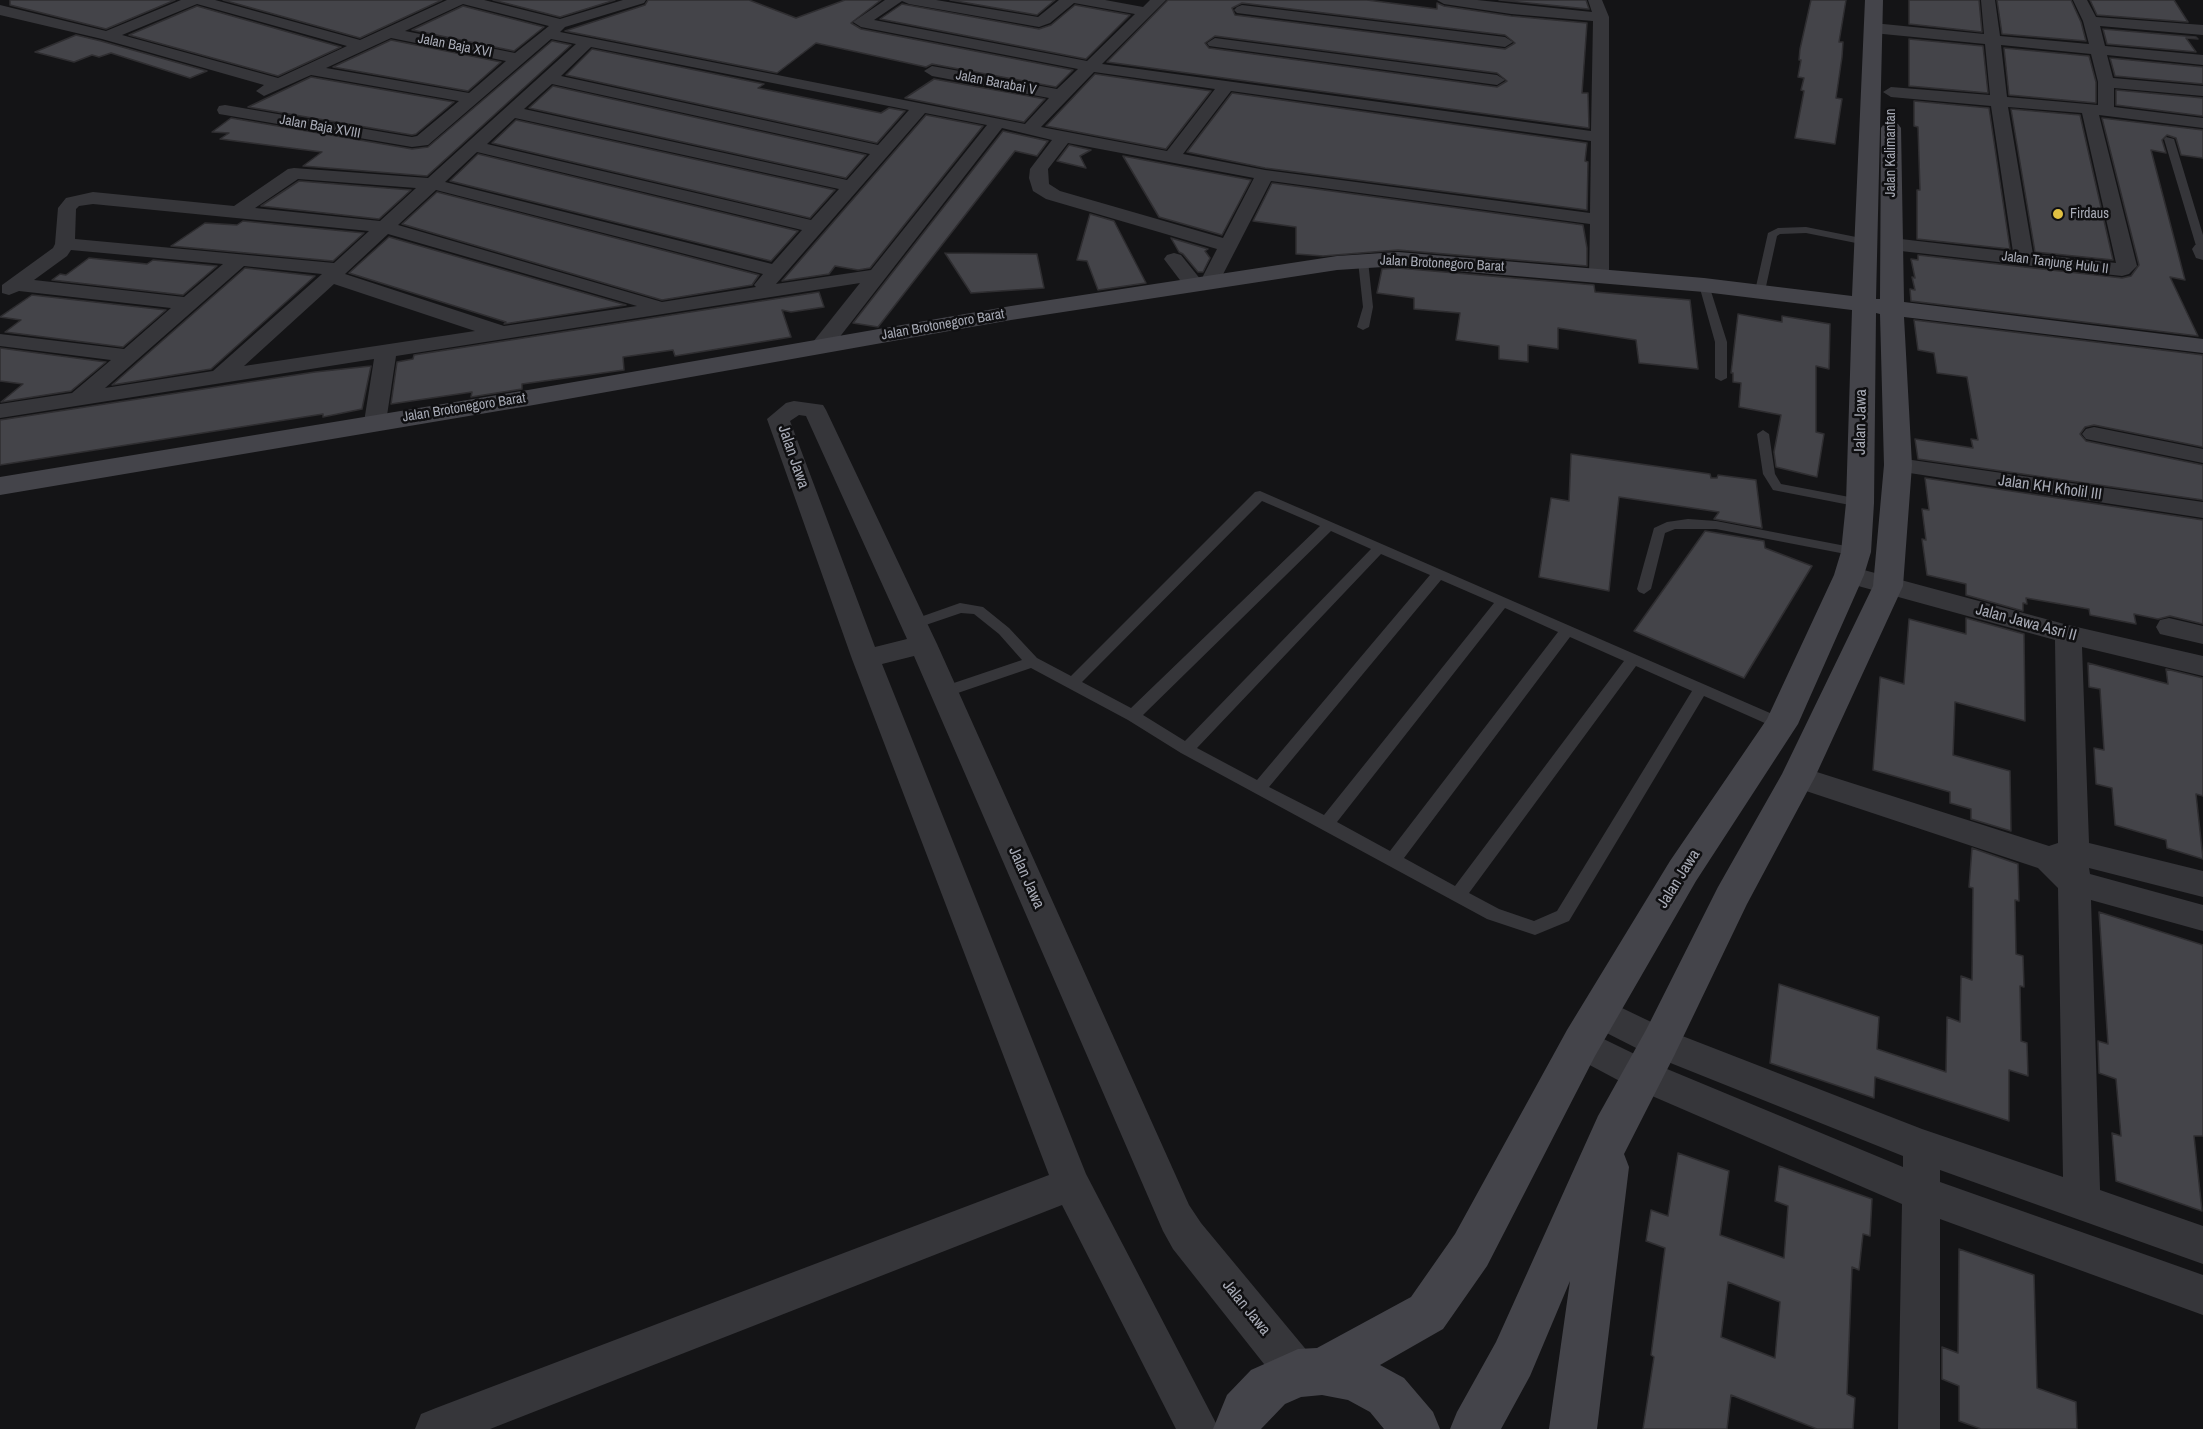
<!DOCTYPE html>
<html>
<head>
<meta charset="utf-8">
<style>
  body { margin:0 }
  canvas { display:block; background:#141416 }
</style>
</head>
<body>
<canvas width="2203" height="1429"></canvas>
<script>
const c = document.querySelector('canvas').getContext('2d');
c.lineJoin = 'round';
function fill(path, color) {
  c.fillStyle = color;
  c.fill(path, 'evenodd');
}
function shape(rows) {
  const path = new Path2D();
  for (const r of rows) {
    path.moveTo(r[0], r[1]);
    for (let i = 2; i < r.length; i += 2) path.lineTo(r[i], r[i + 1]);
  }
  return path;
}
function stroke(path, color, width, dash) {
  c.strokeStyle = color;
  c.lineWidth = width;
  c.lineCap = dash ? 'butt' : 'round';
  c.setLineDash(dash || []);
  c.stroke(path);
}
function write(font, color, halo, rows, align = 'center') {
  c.font = font + ' "Archivo Narrow",sans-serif';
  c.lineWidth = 5;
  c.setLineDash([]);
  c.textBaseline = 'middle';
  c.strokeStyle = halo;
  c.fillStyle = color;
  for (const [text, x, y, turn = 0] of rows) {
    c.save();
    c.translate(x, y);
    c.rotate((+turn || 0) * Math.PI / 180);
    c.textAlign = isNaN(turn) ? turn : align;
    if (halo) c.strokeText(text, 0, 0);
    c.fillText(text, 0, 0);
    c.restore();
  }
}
const building = shape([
  [10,0,175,0,106,29,10,5,10,0],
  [223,0,442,0,360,38,223,0],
  [493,0,615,0,560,17,493,0],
  [648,0,749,0,796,18,845,0,881,0,851,23,861,29,1073,70,1056,87,932,64,926,67,816,43,777,73,565,31,645,5,648,0],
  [950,0,1055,0,1037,15,950,0],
  [1168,0,1367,0,1437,9,1437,3,1444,6,1511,16,1587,23,1582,93,1588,93,1589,128,1107,62,1168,0],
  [1242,3,1505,35,1515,43,1505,49,1235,15,1232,8,1242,3],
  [1215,36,1497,73,1507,81,1497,87,1209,48,1205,43,1215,36],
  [1499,0,1586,0,1589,9,1588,9,1499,0],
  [1811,0,1846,0,1839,42,1843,42,1842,57,1836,98,1842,99,1835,144,1795,138,1804,91,1801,90,1804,78,1798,77,1801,60,1799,60,1800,49,1811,0],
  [1909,0,1979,0,1982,32,1909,24,1909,0],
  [1997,0,2071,0,2081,22,2086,41,2002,34,1997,0],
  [2090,0,2174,0,2188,22,2097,15,2090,0],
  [902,4,1039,29,1051,25,1075,5,1130,15,1086,59,880,19,902,4],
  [197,6,341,47,278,76,129,35,197,6],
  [463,6,544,27,514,51,412,30,463,6],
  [2103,29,2196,37,2198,39,2186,38,2196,52,2107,44,2103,29],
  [76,35,101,41,207,71,190,78,111,53,99,57,92,55,74,62,35,52,76,35],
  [1909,39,1983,46,1988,93,1909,86,1909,39],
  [391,40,501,62,468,91,333,67,391,40],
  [552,41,571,45,427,176,303,166,322,152,220,139,229,133,212,132,231,118,412,149,428,147,552,41],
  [2004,48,2089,56,2096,82,2096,103,2009,95,2004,48],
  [592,49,764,84,758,88,881,113,889,108,905,111,877,143,566,75,592,49],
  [2110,58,2203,67,2203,84,2115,76,2110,58],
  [1095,74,1211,91,1166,149,1046,126,1095,74],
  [311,77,454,102,416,134,412,135,248,107,311,77],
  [934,79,1045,99,1024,122,905,98,934,79],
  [553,86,866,155,846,178,529,108,553,86],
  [2116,90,2203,98,2203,116,2116,105,2116,90],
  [1232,93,1587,143,1585,161,1588,162,1587,210,1265,168,1187,152,1232,93],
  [1914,101,1989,108,2010,249,1917,239,1917,190,1920,190,1918,127,1914,126,1914,101],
  [2011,109,2080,115,2113,260,2035,252,2011,109],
  [926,115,983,126,870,268,858,270,835,266,829,274,782,281,926,115],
  [2102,118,2203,130,2203,158,2181,155,2176,138,2167,135,2162,140,2166,153,2151,150,2185,280,2170,277,2198,336,1911,301,1910,289,1915,290,1912,277,1915,278,1911,259,1918,260,1918,255,2122,278,2131,276,2139,265,2102,118],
  [516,120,835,190,810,218,492,143,516,120],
  [1003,131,1048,141,1037,156,1015,151,878,327,853,323,1003,131],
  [1069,145,1091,150,1080,156,1086,168,1057,161,1069,145],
  [478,154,798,231,771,261,450,181,478,154],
  [1123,156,1251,180,1222,235,1159,217,1123,156],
  [299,181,411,190,379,219,261,206,299,181],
  [1272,183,1583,225,1587,248,1587,266,1398,250,1323,256,1296,254,1296,227,1253,221,1272,183],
  [437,192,759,275,752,285,662,300,402,224,437,192],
  [1090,214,1114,221,1146,283,1098,290,1087,261,1077,260,1090,214],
  [243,221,364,233,333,261,171,246,205,223,237,225,243,221],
  [389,237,626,305,504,324,506,322,349,273,389,237],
  [1171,238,1208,249,1205,251,1210,258,1203,272,1198,272,1183,254,1179,252,1171,238],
  [945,253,1037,254,1044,288,971,293,945,253],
  [89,258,147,264,153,260,217,266,183,295,52,280,60,274,66,275,89,258],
  [245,268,315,276,211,369,112,385,245,268],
  [1398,268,1594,285,1595,292,1690,300,1698,369,1639,363,1636,340,1558,328,1558,349,1528,345,1528,362,1499,359,1499,346,1456,340,1460,313,1414,309,1414,298,1377,293,1382,269,1398,268],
  [819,292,824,307,791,312,782,310,791,337,675,356,673,350,623,357,624,370,522,384,522,389,471,397,472,392,391,404,397,362,413,359,414,355,819,292],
  [32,295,166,310,123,347,5,332,21,320,0,317,32,295],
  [1738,314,1782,322,1782,316,1830,324,1829,369,1816,366,1816,432,1824,434,1817,477,1776,467,1774,452,1781,415,1739,407,1741,383,1733,382,1733,373,1731,373,1738,314],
  [1914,320,2203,355,2203,447,2094,425,2085,427,2080,434,2086,441,2203,465,2203,500,1918,459,1915,439,1973,448,1971,439,1978,440,1967,377,1937,373,1934,353,1918,350,1914,320],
  [0,348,106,362,71,391,1,402,23,384,0,381,0,348],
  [371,366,362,409,323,417,323,414,0,465,0,420,315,372,371,366],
  [1571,454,1710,474,1711,478,1717,478,1718,475,1756,480,1762,528,1714,519,1719,512,1619,497,1609,591,1539,577,1551,498,1569,501,1571,454],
  [1925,478,2203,520,2203,624,2170,616,2158,619,2134,614,2136,624,2090,615,2089,609,2026,598,2027,604,2023,603,2023,611,1966,595,1966,584,1927,575,1922,539,1926,540,1922,509,1929,510,1925,478],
  [1705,531,1764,541,1765,548,1812,566,1744,678,1634,631,1705,531],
  [1966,618,2024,634,2025,721,1955,702,1953,755,2010,771,2011,831,1971,819,1971,809,1950,803,1950,792,1873,770,1880,677,1904,684,1909,619,1966,634,1966,618],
  [2088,663,2168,684,2166,669,2203,678,2203,796,2196,794,2203,859,2167,848,2166,840,2115,825,2112,788,2096,784,2094,748,2104,750,2100,689,2089,687,2088,663],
  [1972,848,2018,864,2019,901,2015,900,2016,954,2023,956,2024,987,2020,986,2021,1041,2027,1043,2028,1076,2009,1070,2009,1121,1875,1077,1874,1098,1770,1063,1779,984,1879,1017,1877,1049,1946,1072,1947,1017,1960,1022,1961,976,1972,980,1973,888,1969,887,1972,848],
  [2099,912,2203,945,2203,1136,2194,1136,2202,1211,2116,1181,2112,1133,2121,1136,2116,1079,2099,1073,2098,1041,2108,1044,2099,912],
  [1678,1153,1729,1171,1720,1235,1784,1258,1788,1206,1775,1201,1779,1166,1872,1199,1870,1236,1863,1234,1859,1270,1852,1267,1847,1394,1855,1398,1853,1429,1817,1429,1731,1395,1727,1429,1643,1429,1654,1357,1651,1355,1665,1248,1646,1241,1651,1210,1668,1216,1678,1153],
  [1728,1282,1780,1302,1775,1358,1721,1337,1728,1282],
  [1959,1249,2034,1275,2037,1388,2076,1402,2077,1429,1981,1429,1959,1421,1959,1386,1942,1379,1942,1347,1958,1353,1959,1249]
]);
fill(building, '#444449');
stroke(building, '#2f2e31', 1.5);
fill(shape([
  [2166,137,2174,139,2203,235,2203,252,2197,249,2164,139,2166,137],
  [1806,227,1866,239,1871,242,1866,245,1806,233,1780,234,1777,236,1765,291,1760,294,1756,293,1755,291,1768,233,1778,228,1806,227],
  [1363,258,1368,261,1373,307,1369,327,1363,330,1357,327,1363,307,1358,261,1363,258],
  [1704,282,1709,285,1727,342,1727,378,1721,381,1715,378,1715,342,1699,285,1704,282],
  [1763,430,1769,434,1775,474,1781,484,1865,500,1866,503,1865,506,1860,507,1773,490,1763,474,1757,434,1763,430],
  [1260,491,1786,720,1789,724,1786,728,1776,728,1704,696,1569,921,1535,935,1487,919,1181,753,1128,720,1031,668,949,696,939,696,937,692,939,688,1022,660,999,634,974,614,961,613,914,629,909,627,907,624,909,621,960,603,983,607,1009,628,1037,658,1071,676,1255,492,1260,491],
  [1262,501,1320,526,1131,708,1082,682,1262,501],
  [1331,531,1371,549,1185,741,1143,715,1331,531],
  [1381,554,1430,575,1257,780,1197,748,1381,554],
  [1441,580,1494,603,1324,815,1269,787,1441,580],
  [1505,608,1558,632,1390,851,1337,822,1505,608],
  [1570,637,1624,661,1455,886,1404,858,1570,637],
  [1636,666,1692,691,1557,911,1534,921,1499,909,1469,893,1636,666],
  [1688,519,1716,521,1856,548,1863,552,1856,556,1716,529,1675,529,1665,533,1651,589,1644,594,1639,592,1637,589,1654,528,1667,522,1688,519]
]), '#36363a');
fill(shape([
  [181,0,215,0,360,40,447,0,484,0,560,19,623,0,646,0,644,3,565,27,560,32,1025,124,1049,98,932,76,924,71,932,66,1057,89,1078,69,861,27,853,22,885,0,936,0,1038,17,1059,0,1105,0,1143,7,1150,0,1166,0,1102,64,1591,131,1593,21,1511,14,1444,4,1437,0,1477,0,1592,12,1588,0,1602,0,1609,17,1609,276,1606,280,1599,282,1592,280,1589,276,1590,224,1271,181,1217,286,1210,288,1202,285,1193,290,1186,288,1164,259,1167,255,1174,253,1181,255,1201,280,1217,249,1046,199,1033,191,1029,178,1030,169,1052,140,1002,128,828,352,820,353,812,352,809,347,860,283,396,356,386,422,383,427,375,429,367,427,364,422,374,359,0,418,0,404,72,393,111,360,0,346,0,334,124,349,171,308,19,291,9,295,2,293,2,285,53,248,55,244,58,208,66,198,93,192,234,206,288,169,294,168,428,178,576,44,551,39,428,145,412,147,225,115,219,114,217,110,219,106,225,105,412,137,417,136,459,101,311,75,264,96,256,91,264,85,102,39,0,15,0,5,106,31,181,0],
  [902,1,909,4,1039,27,1050,23,1074,3,1135,14,1087,61,874,20,902,1],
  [197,4,347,46,278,78,122,35,197,4],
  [463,4,549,26,515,53,405,31,463,4],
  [391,38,506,61,469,93,326,68,391,38],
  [591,47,909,110,878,145,561,76,591,47],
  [1094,72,1215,89,1167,151,1041,127,1094,72],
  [552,84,870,154,847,180,524,109,552,84],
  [1231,91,1591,141,1590,213,1265,170,1183,154,1231,91],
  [925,113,987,125,871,270,776,284,925,113],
  [515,118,839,189,811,220,487,144,515,118],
  [1068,143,1254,178,1223,238,1060,191,1049,184,1048,169,1068,143],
  [477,152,802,230,772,264,445,182,477,152],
  [298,179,416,188,380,221,255,208,298,179],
  [436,190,763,274,754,285,756,287,662,302,398,225,436,190],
  [93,204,369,231,334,263,75,239,76,209,79,206,93,204],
  [388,234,637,306,504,326,345,274,388,234],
  [71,250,223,264,184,297,34,280,67,256,71,250],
  [244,266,322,274,213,371,105,388,244,266],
  [334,284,475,331,244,366,334,284],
  [1981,0,1995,0,2000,36,2089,44,2083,21,2073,0,2087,0,2096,17,2203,25,2203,35,2100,26,2105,46,2203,55,2203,65,2107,55,2113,78,2203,86,2203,96,2114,88,2114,107,2203,118,2203,128,2099,115,2137,266,2129,274,2122,276,1892,250,1885,248,1882,244,1885,240,1892,238,2013,252,1991,106,1891,97,1883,92,1891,87,1990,95,1985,44,1873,33,1865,28,1873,23,1984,34,1981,0],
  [2001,45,2091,54,2098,82,2098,105,2007,97,2001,45],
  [2008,107,2082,113,2116,263,2033,254,2008,107],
  [1242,5,1505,37,1513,42,1505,47,1237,13,1234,10,1237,7,1242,5],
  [1215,38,1497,75,1505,80,1497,85,1209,46,1207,43,1215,38],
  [2202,243,2203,243,2203,260,2196,258,2192,249,2195,245,2202,243],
  [794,401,823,405,826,410,937,644,1189,1205,1201,1223,1313,1358,1319,1373,1313,1388,1298,1394,1283,1388,1173,1249,1163,1231,914,656,882,664,1086,1174,1219,1429,1176,1429,1062,1205,490,1429,415,1429,421,1414,436,1408,1049,1175,852,659,767,419,786,403,794,401],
  [799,415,806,416,907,639,875,647,790,421,799,415],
  [2094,427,2203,449,2203,463,2086,439,2082,434,2086,429,2094,427],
  [1898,458,2203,502,2203,518,1890,470,1886,465,1890,460,1898,458],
  [1849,566,2068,625,2203,656,2203,676,2082,647,2089,843,2203,871,2203,897,2089,868,2090,874,2203,905,2203,931,2091,900,2100,1190,2203,1226,2203,1264,1940,1170,1940,1182,2203,1275,2203,1315,1940,1219,1940,1429,1898,1429,1902,1204,1629,1086,1569,1054,1564,1043,1569,1032,1581,1028,1655,1064,1903,1167,1903,1156,1648,1054,1587,1023,1582,1012,1587,1001,1599,997,1672,1032,1922,1129,2063,1177,2058,888,2038,868,1788,785,1783,777,1788,769,1798,766,2049,846,2058,843,2055,640,1840,581,1836,575,1840,569,1849,566],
  [2169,618,2203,626,2203,644,2160,634,2156,627,2160,620,2169,618]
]), '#36363a');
fill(shape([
  [1865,0,1883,0,1876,299,1880,299,1881,128,1884,124,1891,122,1898,124,1901,128,1904,302,2203,339,2203,353,1904,317,1912,465,1903,586,1815,777,1747,904,1674,1056,1624,1154,1629,1167,1597,1429,1549,1429,1570,1281,1530,1376,1501,1429,1450,1429,1457,1412,1496,1342,1598,1116,1646,1030,1718,887,1782,774,1873,586,1884,465,1880,314,1876,313,1874,503,1871,552,1864,575,1798,724,1696,881,1595,1056,1487,1266,1443,1329,1380,1365,1404,1378,1433,1412,1440,1429,1384,1429,1370,1412,1348,1400,1322,1395,1301,1397,1285,1404,1261,1429,1213,1429,1227,1395,1251,1370,1298,1349,1317,1348,1411,1297,1455,1234,1567,1030,1670,861,1767,719,1834,575,1841,552,1846,503,1852,310,1704,292,1398,266,1337,270,1011,320,528,406,0,495,0,477,528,390,1011,306,1337,256,1398,252,1704,278,1852,296,1865,0]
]), '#44444a');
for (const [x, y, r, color] of [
  [2058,214,6,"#e0c042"]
]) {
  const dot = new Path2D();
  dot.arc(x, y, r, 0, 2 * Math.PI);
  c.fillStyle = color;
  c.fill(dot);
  stroke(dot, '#0f0f11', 2);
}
write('14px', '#a7aab5', '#0f0f11', [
  ["Jalan Baja XVI",455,46,11],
  ["Jalan Barabai V",996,83,11],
  ["Jalan Baja XVIII",320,127,10],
  ["Jalan Kalimantan",1891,153,-90],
  ["Jalan Tanjung Hulu II",2055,263,7],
  ["Jalan Brotonegoro Barat",1442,264,3],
  ["Jalan Brotonegoro Barat",943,325,-10],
  ["Jalan Brotonegoro Barat",464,408,-9]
]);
write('14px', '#a7aab5', '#0f0f11', [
  ["Firdaus",2070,214]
], 'left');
write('16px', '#a7aab5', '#0f0f11', [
  ["Jalan Jawa",1861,422,-89],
  ["Jalan Jawa",793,457,71],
  ["Jalan KH Kholil III",2050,488,8],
  ["Jalan Jawa Asri II",2026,623,15],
  ["Jalan Jawa",1026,878,66],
  ["Jalan Jawa",1679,879,-58],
  ["Jalan Jawa",1246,1308,51]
]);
</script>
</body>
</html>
